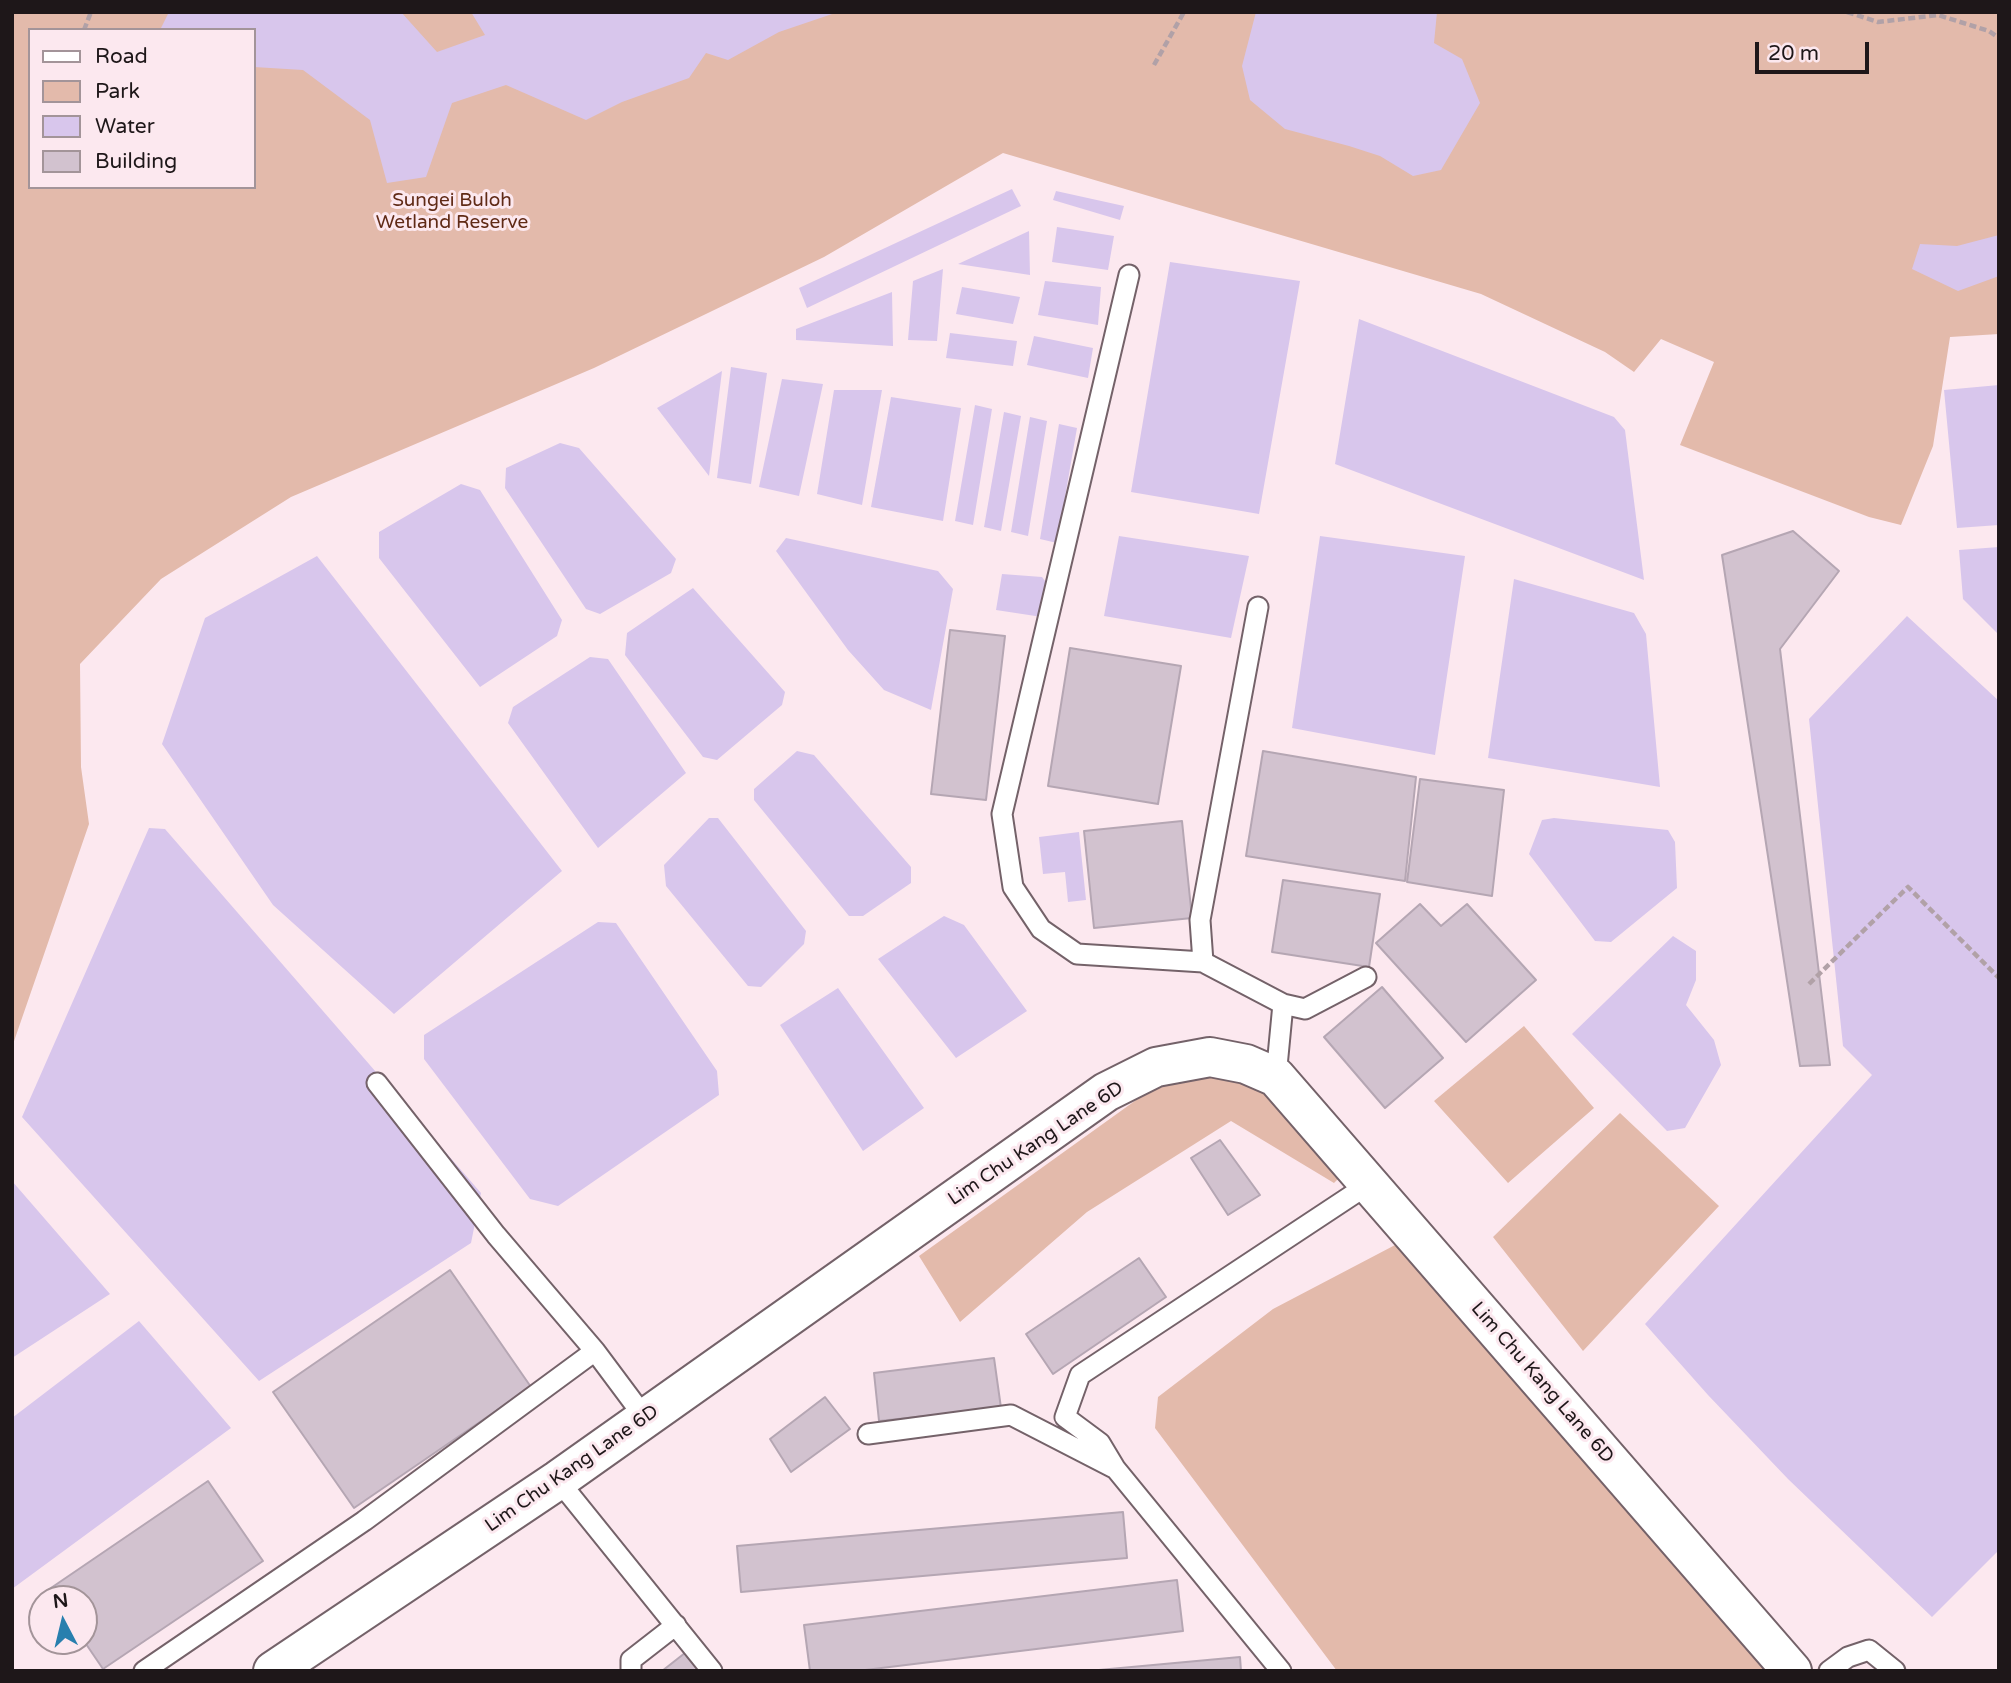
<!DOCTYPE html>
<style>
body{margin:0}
#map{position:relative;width:2011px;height:1683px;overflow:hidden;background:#fce8ef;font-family:"Varela Round",sans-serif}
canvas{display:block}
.frame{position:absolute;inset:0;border:14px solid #1e1719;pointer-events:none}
.legend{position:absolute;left:28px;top:28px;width:228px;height:161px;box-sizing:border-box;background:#fce8ef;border:2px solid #a39499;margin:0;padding:9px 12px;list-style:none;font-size:21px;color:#1e1719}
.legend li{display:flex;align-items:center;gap:14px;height:35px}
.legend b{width:35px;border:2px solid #a39499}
.north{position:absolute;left:28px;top:1585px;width:70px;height:70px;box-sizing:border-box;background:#fce8ef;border:2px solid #a39499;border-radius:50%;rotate:353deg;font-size:19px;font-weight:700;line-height:28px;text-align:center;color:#1e1719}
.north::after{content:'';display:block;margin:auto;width:24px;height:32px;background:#287fae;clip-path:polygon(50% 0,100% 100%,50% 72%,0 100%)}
.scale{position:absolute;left:1755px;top:42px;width:114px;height:32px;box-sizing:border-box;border:4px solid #1e1719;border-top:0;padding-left:9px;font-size:21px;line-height:24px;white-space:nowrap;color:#1e1719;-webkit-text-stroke:5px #fce8ef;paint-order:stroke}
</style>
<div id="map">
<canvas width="2011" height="1683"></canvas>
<div class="frame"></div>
<ul class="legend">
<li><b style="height:9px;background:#fff"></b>Road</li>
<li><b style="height:19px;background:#e3baab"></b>Park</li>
<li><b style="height:19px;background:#d8c6ec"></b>Water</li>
<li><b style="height:19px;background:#d2c2cf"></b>Building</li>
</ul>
<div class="north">N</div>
<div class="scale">20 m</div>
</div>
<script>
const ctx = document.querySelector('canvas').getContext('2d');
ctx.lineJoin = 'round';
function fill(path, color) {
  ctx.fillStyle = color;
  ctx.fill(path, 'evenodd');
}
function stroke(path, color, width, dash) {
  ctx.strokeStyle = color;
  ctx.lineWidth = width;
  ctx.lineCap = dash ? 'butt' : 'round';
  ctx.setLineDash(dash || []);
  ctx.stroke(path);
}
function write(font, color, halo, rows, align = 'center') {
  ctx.font = font + ' "Varela Round",sans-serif';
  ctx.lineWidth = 6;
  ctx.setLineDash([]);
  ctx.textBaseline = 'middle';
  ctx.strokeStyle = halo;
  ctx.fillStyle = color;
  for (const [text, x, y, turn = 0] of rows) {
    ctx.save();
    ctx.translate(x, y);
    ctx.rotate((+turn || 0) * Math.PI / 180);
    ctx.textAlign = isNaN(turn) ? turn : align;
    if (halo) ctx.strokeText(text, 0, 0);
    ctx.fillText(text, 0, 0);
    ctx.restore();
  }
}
fill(new Path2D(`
 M12 12H1999V334L1950 337 1933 446 1901 525 1869 517 1680 445 1714 362 1661 339 1634 372 1605 352 1481 294 1003 153 824 257 594 368 291 497 161 579 80 664 81 767 89 824 12 1047ZM30 30H254V187H30Z
 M1524 1026 1594 1108 1508 1183 1434 1101Z
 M1233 1067 1352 1165 1334 1183 1231 1121 1087 1212 960 1322 919 1256 1164 1080Z
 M1620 1113 1719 1206 1583 1351 1493 1237Z
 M1397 1244 1771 1671H1337L1155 1428 1158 1397 1273 1309Z`), '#e3baab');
fill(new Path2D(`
 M169 12H401L437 52 485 35 471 12H838L779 32 728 60 706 53 689 78 622 102 586 120 506 85 452 103 426 177 387 183 370 120 303 70 254 67V30H160Z
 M1256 12H1437L1434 43 1462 59 1480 103 1441 170 1413 176 1380 156 1349 146 1285 129 1250 100 1242 66Z
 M1012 189 1021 206 807 308 799 288Z
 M1056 191 1124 206 1120 220 1053 200Z
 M1057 227 1114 236 1108 270 1052 262Z
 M1029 231 1030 275 958 264Z
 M1999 235V276L1958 291 1912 269 1920 244 1957 246Z
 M1170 262 1300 281 1259 514 1131 492Z
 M943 269 937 341 908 340 913 281Z
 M1045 281 1101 287 1098 325 1038 315Z
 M962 287 1020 297 1013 324 956 314Z
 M892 292 893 346 796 340V329Z
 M1359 319 1614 417 1625 430 1644 580 1335 464Z
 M950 333 1017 341 1013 366 946 358Z
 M1034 336 1093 348 1088 378 1027 365Z
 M731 367 767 373 751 484 717 478Z
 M722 371 709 476 657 408Z
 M782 379 823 384 799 496 759 487Z
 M1999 385V525L1957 528 1944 390Z
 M834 390H882L862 505 817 494Z
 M891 397 961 408 943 521 871 507Z
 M975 405 992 409 973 525 955 521Z
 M1004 412 1021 416 1001 531 984 527Z
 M1030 417 1047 421 1028 536 1011 532Z
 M1059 424 1077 428 1057 543 1040 539Z
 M560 443 579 448 676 559 671 573 600 614 586 609 505 488 506 468Z
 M461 484 480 490 562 620 557 636 480 687 379 558V532Z
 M1119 536 1249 556 1231 638 1104 616Z
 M1320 536 1465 556 1435 755 1292 728Z
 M786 538 938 571 953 589 931 710 884 690 848 650 776 551Z
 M1999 547V635L1963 599 1959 550Z
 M317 556 562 871 394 1014 273 905 162 744 205 618Z
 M1002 574 1042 577 1049 586 1042 617 996 610Z
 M1514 579 1634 613 1646 634 1660 787 1488 758Z
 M693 588 785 692 782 705 717 760 703 757 625 655 627 633Z
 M1907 616 1999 701V1550L1932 1617 1788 1479 1708 1395 1645 1324 1872 1075 1843 1046 1809 719Z
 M590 657 608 659 686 773 598 848 508 723 513 707Z
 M797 751 814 755 911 867V883L863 916H849L754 800V789Z
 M709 818H718L806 931 804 944 761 987 748 986 666 886 664 865Z
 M1554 818 1668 830 1675 842 1677 888 1611 942 1595 941 1529 854 1542 820Z
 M149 828 165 829 481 1193 471 1243 259 1381 22 1117Z
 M1079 832 1086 900 1068 902 1065 872 1043 874 1039 837Z
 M944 916 964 925 1027 1011 956 1058 878 959Z
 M598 922 616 923 717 1071 719 1095 558 1206 530 1199 424 1059V1035Z
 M1673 936 1696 951V980L1686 1005 1714 1040 1721 1065 1685 1128 1667 1131 1572 1034Z
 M838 988 924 1108 863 1151 780 1025Z
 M12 1181 110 1294 12 1358Z
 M139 1321 231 1428 12 1589V1418Z`), '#d8c6ec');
const building = new Path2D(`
 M1793 531 1839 571 1780 649 1830 1065 1800 1066 1722 555Z
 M950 630 1005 636 986 800 931 794Z
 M1070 648 1181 666 1158 804 1048 786Z
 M1263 751 1416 777 1405 881 1246 856Z
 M1420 779 1504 790 1492 896 1407 882Z
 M1182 821 1192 918 1094 928 1084 831Z
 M1283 880 1380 894 1369 967 1272 952Z
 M1420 904 1441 926 1467 904 1536 980 1466 1042 1376 943Z
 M1382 987 1443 1058 1385 1108 1324 1037Z
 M1220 1140 1260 1195 1228 1215 1191 1158Z
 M1139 1258 1166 1297 1053 1374 1026 1334Z
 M450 1270 531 1387 354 1508 273 1392Z
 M994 1358 1001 1408 879 1421 874 1373Z
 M825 1397 850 1429 791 1472 770 1439Z
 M208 1481 263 1561 103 1669 84 1641V1599H55L48 1590Z
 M1123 1512 1127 1558 741 1592 737 1546Z
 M1177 1580 1183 1631 857 1671H810L804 1625Z
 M690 1649 707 1671H662Z
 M1240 1657 1241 1671H1088Z`);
fill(building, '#d2c2cf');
stroke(building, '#b5a6b3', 2);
const lane = new Path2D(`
 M1129 275 1002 814 1013 887 1041 929 1077 954 1203 962 1283 1004 1305 1009 1366 977
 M1203 962 1200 920 1258 607
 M1276 1077 1283 1004
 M377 1083 496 1235 595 1351 645 1418
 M868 1434 1011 1415 1114 1468
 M558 1480 712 1671
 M144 1671 364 1521 595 1351
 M631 1671V1660L676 1625
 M1281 1671 1115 1468 1100 1443 1065 1417 1080 1375 1369 1184
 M1829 1671 1848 1657 1869 1650 1895 1671`);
const street = new Path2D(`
 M273 1671 558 1480 1106 1092 1156 1067 1210 1057 1246 1064 1276 1077 1792 1671`);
stroke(lane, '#746269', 23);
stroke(street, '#746269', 42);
stroke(new Path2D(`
 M1847 12 1878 22 1938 15 1989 31 1999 38
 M84 30 91 12
 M1154 65 1184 12
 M1809 984 1908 887 1999 978`), '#b1a1a7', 4.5, [7, 3.5]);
stroke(lane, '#fff', 19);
stroke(street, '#fff', 38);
write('19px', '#602a16', '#fce8ef', [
 ["Sungei Buloh",452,201],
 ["Wetland Reserve",452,223]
]);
write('19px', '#1e1719', '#fce8ef', [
 ["Lim Chu Kang Lane 6D",1036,1144,-34],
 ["Lim Chu Kang Lane 6D",1542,1383,49],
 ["Lim Chu Kang Lane 6D",572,1469,-35]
]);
</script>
